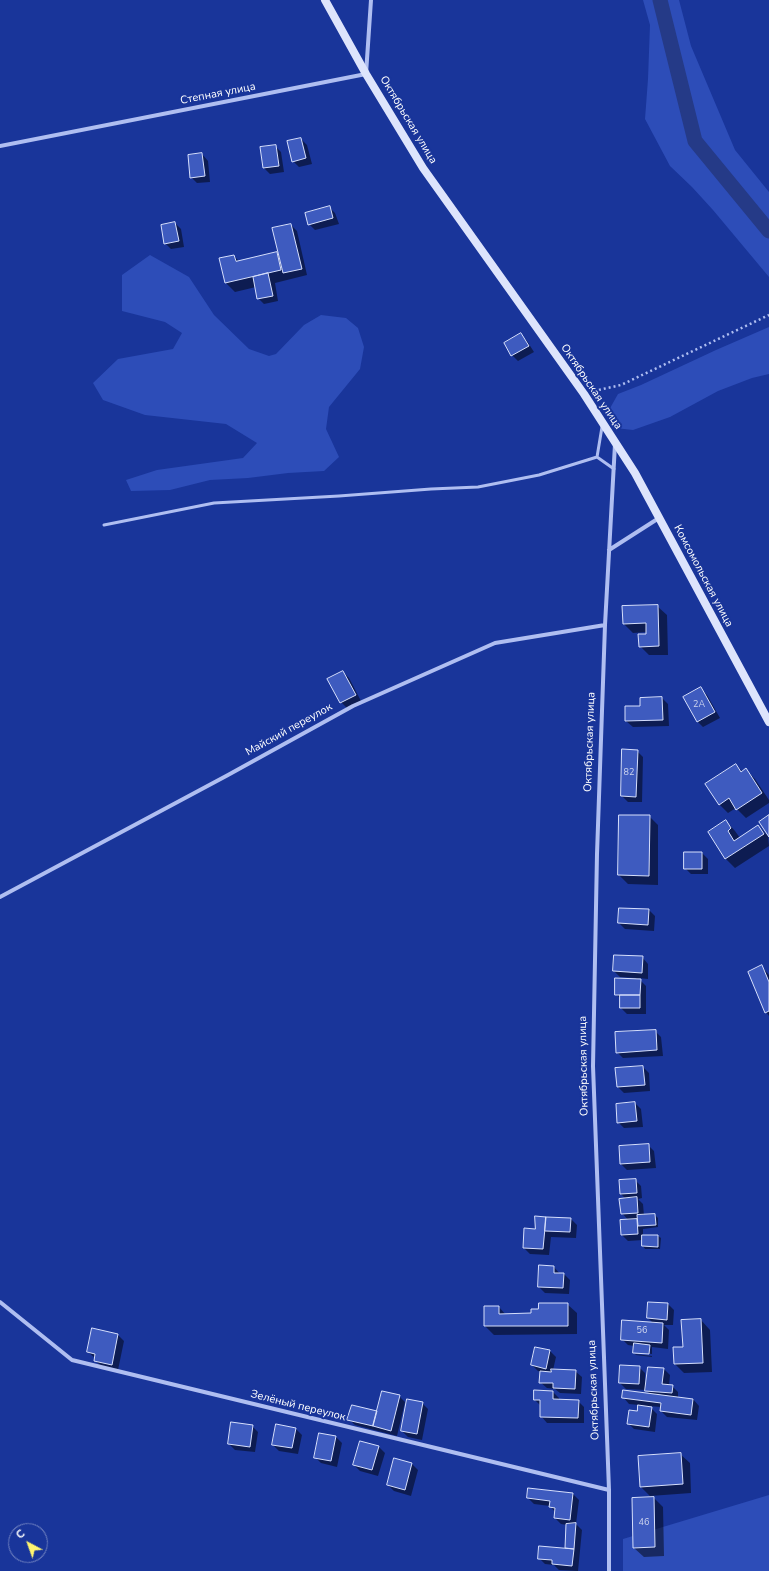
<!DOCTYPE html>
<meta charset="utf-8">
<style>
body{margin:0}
#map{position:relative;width:769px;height:1571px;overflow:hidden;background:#19359a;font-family:"Nunito Sans",sans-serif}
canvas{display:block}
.north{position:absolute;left:8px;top:1523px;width:40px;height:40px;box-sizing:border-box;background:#19359a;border:1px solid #7586c2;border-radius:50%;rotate:319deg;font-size:11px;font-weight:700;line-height:16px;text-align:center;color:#fff}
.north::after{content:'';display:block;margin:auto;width:14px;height:18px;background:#fff56f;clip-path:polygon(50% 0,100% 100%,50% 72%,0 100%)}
</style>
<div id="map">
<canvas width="769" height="1571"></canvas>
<div class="north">С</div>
</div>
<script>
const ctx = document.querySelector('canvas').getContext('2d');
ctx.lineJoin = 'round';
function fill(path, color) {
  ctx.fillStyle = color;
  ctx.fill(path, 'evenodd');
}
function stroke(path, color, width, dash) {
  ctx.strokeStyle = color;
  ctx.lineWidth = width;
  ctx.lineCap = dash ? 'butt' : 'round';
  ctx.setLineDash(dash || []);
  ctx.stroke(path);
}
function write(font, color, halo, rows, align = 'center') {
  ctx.font = font + ' "Nunito Sans",sans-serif';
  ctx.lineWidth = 4;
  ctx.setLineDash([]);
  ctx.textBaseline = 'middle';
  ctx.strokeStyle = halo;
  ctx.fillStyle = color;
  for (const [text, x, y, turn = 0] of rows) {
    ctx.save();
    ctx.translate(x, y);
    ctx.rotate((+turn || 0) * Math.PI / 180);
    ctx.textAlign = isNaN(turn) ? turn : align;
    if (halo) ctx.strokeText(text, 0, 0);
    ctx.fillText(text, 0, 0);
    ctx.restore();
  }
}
fill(new Path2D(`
 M643 0H679L691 46 735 150 769 192V277L713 210 692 187 670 166 645 119 648 79 650 25Z
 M150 255 189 277 214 315 249 349 269 356 276 354 304 325 321 315 346 318 358 328 364 347 360 369 329 407 326 429 339 457 324 471 288 473 248 478 210 480 170 490 131 491 126 480 157 470 243 458 257 443 226 424 145 415 103 400 93 383 118 359 173 349 182 333 165 322 122 311V275Z
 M769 327V374L752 378 718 391 670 417 633 430 615 428 609 410 618 394 641 385 716 350Z
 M769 1495V1571H623V1539Z`), '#2d4db8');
fill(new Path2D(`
 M301 139 307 145 312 164 299 167 293 161Z
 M275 146 281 152 284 172 270 174 264 168Z
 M202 154 208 161 210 182 197 183 191 177Z
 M329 207 335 213 339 224 315 230 309 224Z
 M175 223 181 229 184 247 171 249 165 243Z
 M291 225 297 231 307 275 275 283 278 301 264 304 258 298 256 287 235 292 226 283 234 256 239 261 277 253 280 256Z
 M521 335 527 341 534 352 518 361 512 355Z
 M657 606 667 615 668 655H649L640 646 647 632 633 633 624 624Z
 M343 672 349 678 361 701 347 708 341 702Z
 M701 689 707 695 720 718 703 727 697 721Z
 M662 698 668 704 669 726 633 727 626 721 641 707Z
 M637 751 643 757 642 802H628L622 796Z
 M736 765 743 772 746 770 755 779 769 800V803L746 818 736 808 728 813 719 804Z
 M620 816H649L658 825V885L628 884 619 875Z
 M726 821 735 831 740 838 758 826 768 836 769 846 735 868 726 859 709 832Z
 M702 853 708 859V874H691L685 868Z
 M620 909 649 910 655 916 654 931 625 929 619 923Z
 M642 957 648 964V979L638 978 646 986V1014H627L621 1008V999L616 994 636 980V978L620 977 614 971Z
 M762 967 769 975V1016L766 1012Z
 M655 1031 661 1037 663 1056 623 1058 617 1052Z
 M643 1067 649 1073 650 1091 624 1093 618 1087Z
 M635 1103 641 1109 643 1127 624 1128 618 1122Z
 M648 1145 654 1151 656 1168 627 1170 621 1164Z
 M635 1180 641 1186 642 1198 638 1199 643 1204 644 1216 655 1215 658 1218V1227L643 1229V1236H658L661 1238 660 1249H645L643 1246V1240L628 1241 622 1235 629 1221 622 1213 626 1199 621 1194Z
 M536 1217 571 1219 577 1225 576 1238 551 1237 549 1255 530 1254 524 1248 536 1230Z
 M554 1267 560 1274H564L570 1280 569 1294 545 1293 539 1287Z
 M567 1304 577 1313V1334L494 1335 485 1326 499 1307 506 1315 532 1314 539 1310Z
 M668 1304 674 1310 673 1325H664L669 1330 668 1349 652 1347V1354L635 1352V1354L634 1352V1346L628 1345 622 1339 653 1323 648 1318Z
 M701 1320 710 1330 712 1372 684 1373 675 1364Z
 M93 1330 118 1335 124 1341 118 1370 101 1366 95 1360V1358L88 1352Z
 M550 1351 556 1357 553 1370 575 1371 582 1377 581 1394 560 1393 555 1389 547 1388 540 1382 541 1372 538 1371 532 1365Z
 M635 1354 652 1356V1357L636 1355Z
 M639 1367 645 1373V1390L626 1389 620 1383Z
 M664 1369 670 1375 669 1386H672L678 1392V1398L693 1399 699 1406 697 1420 667 1417 661 1411V1407L649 1406 657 1414 655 1432 634 1429 628 1423 637 1412 639 1405 629 1404 623 1397 650 1394 646 1390Z
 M553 1392 559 1398V1400L578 1401 584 1407V1423H547L541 1416V1406L535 1400Z
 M399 1396 405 1402 397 1436 355 1425 349 1419 378 1412Z
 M422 1403 428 1409 422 1440 408 1437 402 1431Z
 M252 1426 258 1432 255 1452 235 1450 229 1444Z
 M277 1426 296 1429 302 1435 298 1454 279 1451 273 1445Z
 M320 1434 336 1437 342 1443 337 1467 321 1463 315 1457Z
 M379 1447 385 1453 378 1476 360 1471 354 1465Z
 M680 1454 690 1463 691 1493 650 1496 641 1487Z
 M412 1464 418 1470 411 1496 394 1491 388 1485Z
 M529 1489 573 1494 579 1500 576 1524 582 1530 578 1571 559 1570 554 1565 545 1564 539 1558 566 1549 567 1525 561 1524 555 1518V1512L550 1506 534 1504 528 1498Z
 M654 1498 663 1507 664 1556 644 1557 634 1548Z`), '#0007');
stroke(new Path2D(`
 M660 0 695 141 769 231`), '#253a87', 15);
const building = new Path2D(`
 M301 138 306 158 292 162 287 141Z
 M276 145 279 166 263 168 260 147Z
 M202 153 205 176 190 178 188 155Z
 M330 206 333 218 308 225 305 213Z
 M175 222 179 241 164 244 161 225Z
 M291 224 302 269 283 273 272 228Z
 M277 252 281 270 225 283 219 258 234 255 236 261Z
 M268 273 273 296 257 299 253 277Z
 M521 333 529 346 511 356 504 343Z
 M658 605 659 646 639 647 638 634H646V623L623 624 622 606Z
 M343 671 356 695 340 703 327 679Z
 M701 687 715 712 697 722 683 697Z
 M662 697 663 720 625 721V706H640V698Z
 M622 749 638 750 636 797 621 796Z
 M736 764 741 772 746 768 762 793 736 810 729 798 719 805 705 784Z
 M619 815H650L649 876 618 875Z
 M769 815V837L759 822Z
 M726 820 731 828 728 831 734 841 758 825 764 834 725 859 708 832Z
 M684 852H702V869H684Z
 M619 908 649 909 648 925 618 923Z
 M614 955 643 956 642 973 613 971Z
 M762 965 769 982V1011L765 1013 748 972Z
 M615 978 641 979 640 995H615Z
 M620 995H640V1008H620Z
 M656 1030 657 1050 616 1053 615 1032Z
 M643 1066 645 1085 617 1087 615 1068Z
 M635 1102 637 1121 617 1123 616 1104Z
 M649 1144 650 1162 620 1164 619 1146Z
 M636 1179 637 1193 620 1194 619 1180Z
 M637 1197 638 1213 621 1214 619 1199Z
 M655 1214 656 1225 638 1226 637 1215Z
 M535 1216 546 1217 543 1249 523 1248 524 1228 535 1229Z
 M546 1217 571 1218 570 1232 545 1231Z
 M637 1219 638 1234 621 1235 620 1220Z
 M642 1235H658V1247L642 1246Z
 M539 1265 554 1266V1273H564L563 1288 538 1287Z
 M648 1302 668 1303 667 1320 647 1318Z
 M539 1303H568V1326H484V1306H499V1314L531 1313V1309H538Z
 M701 1319 703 1363 674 1364 673 1347H683L681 1320Z
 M622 1320 663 1323 662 1343 621 1340Z
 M92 1328 118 1334 112 1365 94 1361 95 1354 87 1352Z
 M634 1343 650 1345 649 1354 633 1353Z
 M535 1347 550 1350 546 1369 531 1365Z
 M620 1365 640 1366 639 1384 619 1383Z
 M648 1367 664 1368 662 1384 673 1385 672 1393 645 1391Z
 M551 1369 576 1370 575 1389 553 1388V1383H539L540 1371 551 1372Z
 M534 1390 553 1391V1399L579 1400 578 1418 540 1417V1400H534Z
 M623 1390 693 1399 691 1415 660 1411 661 1403 622 1398Z
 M382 1391 400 1395 391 1431 373 1426Z
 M407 1399 423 1402 417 1434 401 1431Z
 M352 1405 377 1411 373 1426 347 1420Z
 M638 1405 652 1407 649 1427 627 1424 629 1410 637 1411Z
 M231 1422 253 1425 250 1447 228 1444Z
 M276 1424 296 1428 292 1448 272 1445Z
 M319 1433 336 1436 331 1461 314 1458Z
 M360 1441 379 1446 372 1470 353 1465Z
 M681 1453 683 1484 640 1487 638 1456Z
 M394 1458 412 1463 405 1490 387 1485Z
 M528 1488 573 1493 570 1520 554 1518 555 1508 549 1507 550 1501 527 1498Z
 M654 1497 655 1547 633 1548 632 1498Z
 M576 1523 574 1549 565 1548 566 1524Z
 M539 1546 574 1549 572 1566 552 1564V1560L538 1559Z`);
fill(building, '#3e5bbf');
stroke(building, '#d6dffc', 1);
stroke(new Path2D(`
 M594 391 621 385 769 315`), '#afbef1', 2.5, [2, 3]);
stroke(new Path2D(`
 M597 457 614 469
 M104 525 214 503 339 496 431 489 478 487 539 475 597 457 602 427`), '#afbef1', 3);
stroke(new Path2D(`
 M0 146 366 74 371 0
 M609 550 659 518
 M0 897 228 775 353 706 495 643 605 625
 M0 1302 72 1360 609 1490
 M609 1571V1490L593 1066 597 854 605 625 615 444`), '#afbef1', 4);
stroke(new Path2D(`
 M325 0 366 74 423 168 584 394 635 473 769 722`), '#dde4fc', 8);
write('9px', '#cfd6ef', null, [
 ["2А",699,705],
 ["82",629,773],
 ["56",642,1331],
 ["46",644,1523]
]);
write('11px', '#fff', '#19359a', [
 ["Степная улица",218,94,-11],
 ["Октябрьская улица",408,120,59],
 ["Октябрьская улица",591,387,56],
 ["Комсомольская улица",703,576,62],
 ["Майский переулок",289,730,-29],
 ["Октябрьская улица",590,742,-88],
 ["Октябрьская улица",584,1066,-91],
 ["Октябрьская улица",594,1390,-92],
 ["Зелёный переулок",298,1406,14]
]);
</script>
